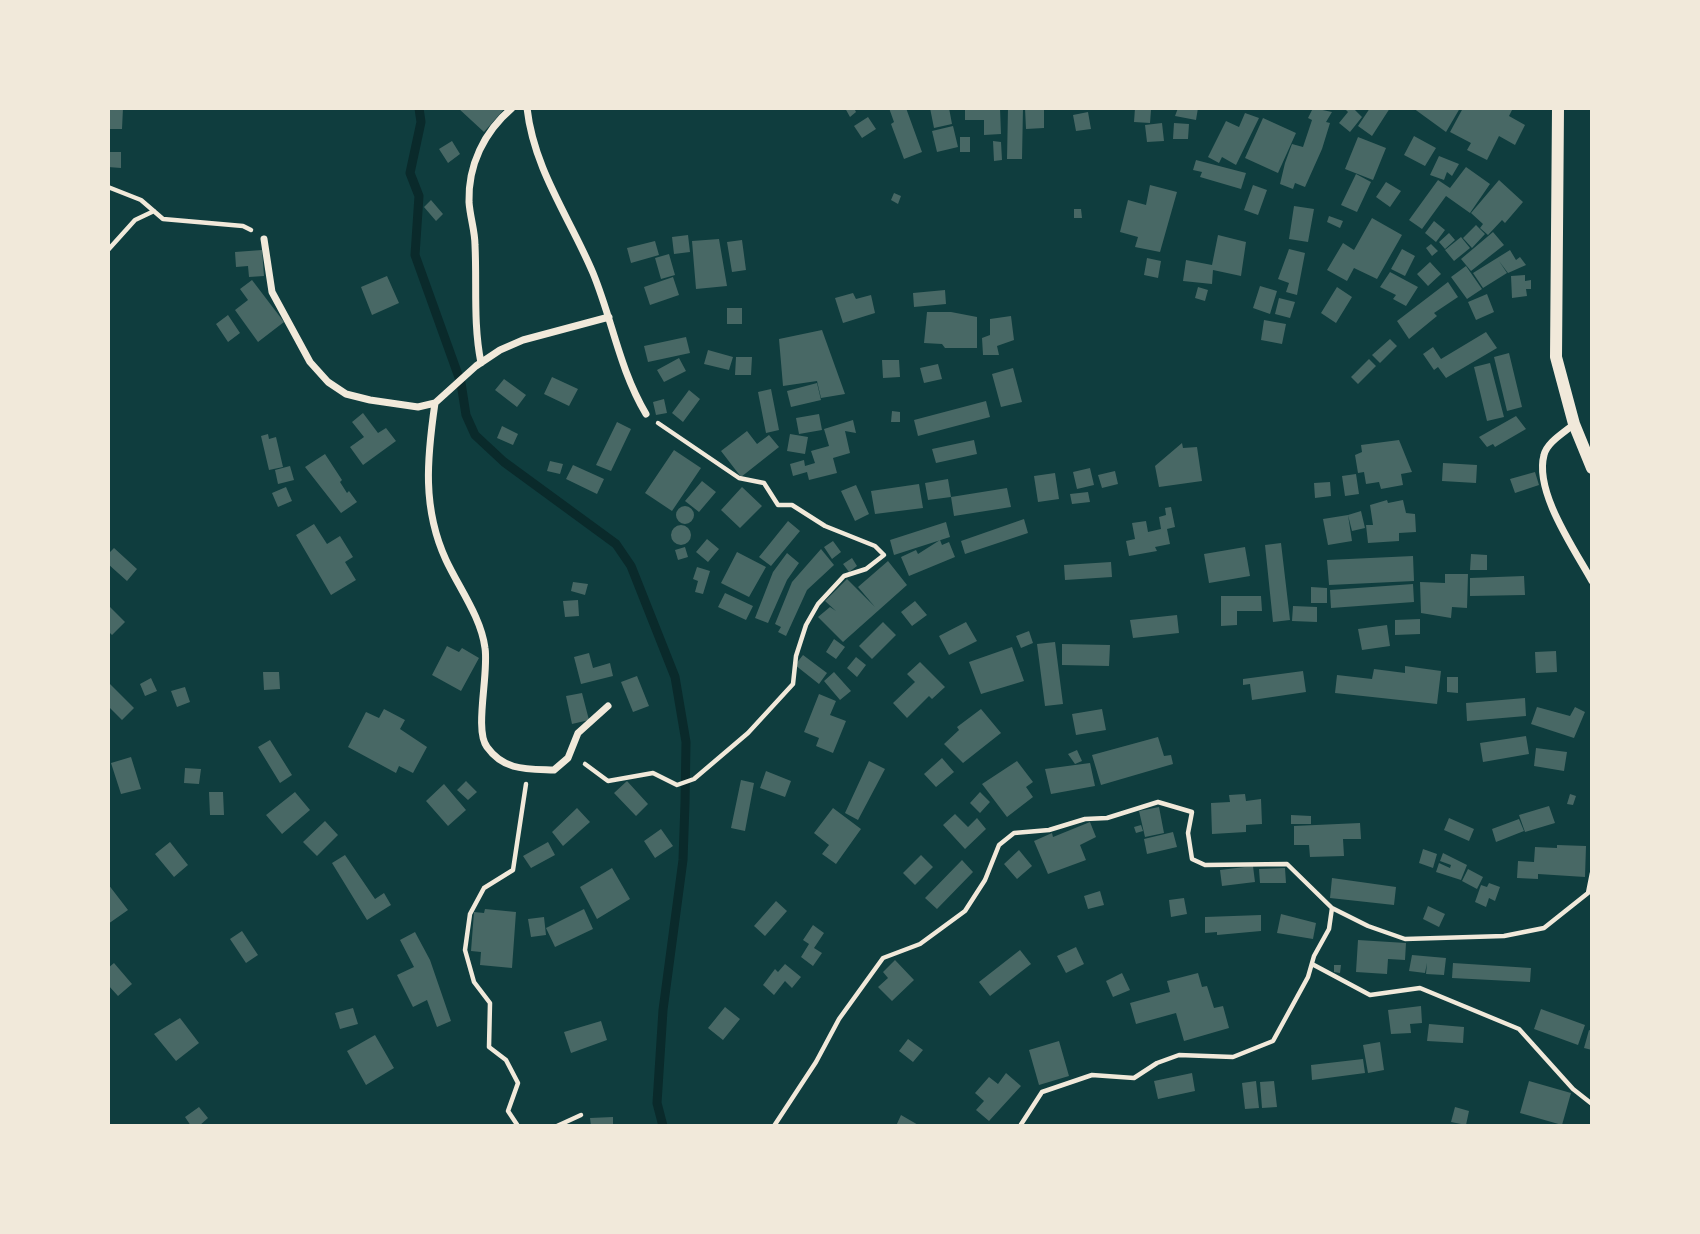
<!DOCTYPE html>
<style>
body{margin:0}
#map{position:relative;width:1700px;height:1234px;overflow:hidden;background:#0f3d3e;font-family:Literata,serif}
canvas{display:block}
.frame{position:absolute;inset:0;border:110px solid #f1e9da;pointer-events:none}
</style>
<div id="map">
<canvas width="1700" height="1234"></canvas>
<div class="frame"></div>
</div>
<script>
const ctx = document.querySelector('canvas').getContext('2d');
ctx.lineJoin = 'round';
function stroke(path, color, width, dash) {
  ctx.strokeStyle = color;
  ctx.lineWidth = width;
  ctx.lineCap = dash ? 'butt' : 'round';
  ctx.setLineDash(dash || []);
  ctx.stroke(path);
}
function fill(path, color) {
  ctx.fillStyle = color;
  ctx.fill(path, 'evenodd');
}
stroke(new Path2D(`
 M419 108 421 122 410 173 419 196 415 255 461 383 466 415 475 435 504 462 616 544 631 566 675 677 686 742 685 803 683 860 663 1010 657 1103 663 1126`), '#0a2a2b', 9);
fill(new Path2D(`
 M108 108H123L122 129H108Z
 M458 108H505L484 132Z
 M845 108H854L856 112 850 117Z
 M889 108H906L922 152 904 159 891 124 894 122Z
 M930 108H949L952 124 934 128Z
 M965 108H1000L1001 134 984 135V120H965Z
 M1008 108H1023L1022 159H1007Z
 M1025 108H1044V128L1026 129Z
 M1135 108 1151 110 1150 123 1134 122Z
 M1178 108H1198L1196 120 1175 116Z
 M1313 108 1332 112 1326 122 1330 123 1322 149 1305 187 1295 183 1293 189 1280 184 1285 163 1292 144 1303 147 1312 120 1308 118Z
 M1344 108H1353L1362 117 1350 132 1339 123 1348 112Z
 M1370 108H1390L1372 136 1358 126Z
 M1413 108H1460L1446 132Z
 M1463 108H1513L1509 116 1525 125 1515 145 1499 136 1487 160 1467 150 1471 143 1450 132Z
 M1088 112 1091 129 1076 131 1073 115Z
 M1245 113 1259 118 1236 165 1222 157 1219 163 1208 157 1226 121 1239 127Z
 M868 117 876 129 862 138 854 126Z
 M1263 118 1296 133 1278 173 1245 158Z
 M1162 123 1164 141 1147 142 1145 125Z
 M1174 123 1189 124 1188 139H1173Z
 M953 126 958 147 937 152 932 131Z
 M1414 136 1436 148 1425 166 1404 155Z
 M960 137H970V152H960Z
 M1358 137 1386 148 1373 180 1345 169Z
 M452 141 460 154 448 163 439 149Z
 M993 141 1001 142 1002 160 994 161Z
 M108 152H121V168L108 167Z
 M1439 156 1459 164 1452 176 1447 172 1444 180 1430 175Z
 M1196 160 1246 173 1241 189 1200 177 1202 172 1193 170Z
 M1466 167 1490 184 1470 213 1446 196 1422 229 1409 220 1438 180 1450 188Z
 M1356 174 1371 182 1357 212 1341 205Z
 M1499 180 1523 202 1505 223 1502 220 1488 235 1480 228 1483 224 1471 213Z
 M1386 182 1401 191 1390 207 1376 197Z
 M1150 185 1177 192 1160 252 1135 247 1138 237 1120 232 1128 200 1146 205Z
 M1253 185 1267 190 1258 215 1244 210Z
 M894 193 901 196 898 204 891 200Z
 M431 200 443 214 436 221 424 207Z
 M1294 206 1314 209 1308 242 1289 239Z
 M1074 209H1081L1082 218H1074Z
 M1329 216 1343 221 1340 228 1327 222Z
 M1372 218 1402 235 1377 279 1354 268 1347 281 1327 270 1343 243 1354 250Z
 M1434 221 1445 230 1436 242 1425 233Z
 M1476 225 1485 234 1472 248 1463 238Z
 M1493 232 1504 245 1471 271 1461 259Z
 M1449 233 1455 240 1445 249 1439 242Z
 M688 235 690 252 674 254 672 237Z
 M1218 235 1246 242 1241 276 1213 270 1212 284 1183 281 1186 260 1212 265Z
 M1461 237 1470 248 1454 261 1445 250Z
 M719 239 727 286 696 289 692 241Z
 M742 240 746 270 732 272 727 242Z
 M655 241 659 255 631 263 627 248Z
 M1431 244 1438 251 1432 256 1426 248Z
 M1289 249 1305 253 1297 295 1286 292 1289 283 1278 279Z
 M1402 249 1415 256 1405 276 1391 269Z
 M262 250 264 276 249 277 248 266 236 267 235 252Z
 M1510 250 1516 260 1520 257 1526 265 1508 273 1499 261 1507 273 1483 288 1473 273Z
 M669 254 675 275 661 279 655 258Z
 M1147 258 1161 261 1158 278 1144 275Z
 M1430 262 1441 274 1428 286 1417 274Z
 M1466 266 1482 289 1467 299 1451 277Z
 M1390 272 1418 287 1406 306 1393 299 1396 295 1380 287Z
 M1525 275V281L1531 280V289H1526L1527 296 1512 298 1511 276Z
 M387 276 399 303 372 315 361 287Z
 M673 277 679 295 650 305 644 287Z
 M252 280 284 322 258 342 235 310 248 300 240 289Z
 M1448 282 1458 297 1434 313 1437 316 1409 339 1397 321Z
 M1260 286 1277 291 1270 314 1253 308Z
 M1198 287 1208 290 1205 301 1195 298Z
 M1337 287 1352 297 1336 323 1321 313Z
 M945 290 946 304 914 307 913 293Z
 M853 293 856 299 871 295 875 313 843 323 835 298Z
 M1487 294 1494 312 1476 320 1468 302Z
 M1279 298 1295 302 1290 318 1275 314Z
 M727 308H742V324H727Z
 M927 312H951L977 317V348H945L942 344 924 343Z
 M228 315 240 333 228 342 216 324Z
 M1011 316 1014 340 997 346 999 355H983L982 338 990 335V319Z
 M1264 320 1286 324 1282 344 1261 340Z
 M822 330 845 394 821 398 817 381 783 386 779 339Z
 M1486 332 1497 348 1446 378 1438 367 1434 370 1423 354 1433 347 1441 359Z
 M686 337 690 353 648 362 644 346Z
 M1390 339 1397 346 1380 363 1372 355Z
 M708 350 733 357 729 370 704 364Z
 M1509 353 1522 407 1507 411 1494 357Z
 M736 357H752L751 375H735Z
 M679 358 686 371 664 382 657 370Z
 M1369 359 1376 366 1358 384 1351 377Z
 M882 360H899L900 377 883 378Z
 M1490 363 1504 417 1487 421 1474 367Z
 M938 364 942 379 924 383 920 368Z
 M1013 368 1022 402 1001 407 992 374Z
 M552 377 578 389 569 406 544 394Z
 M504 379 526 395 517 407 495 390Z
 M817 383 821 400 791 407 787 391Z
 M771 389 779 430 766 433 758 392Z
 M689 390 700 399 683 422 672 413Z
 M664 399 667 413 656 415 653 402Z
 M986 401 990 417 918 436 914 420Z
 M892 411 900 412V422H891Z
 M363 413 378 433 386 428 396 441 363 465 350 447 364 437 352 422Z
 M819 414 822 430 799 434 796 418Z
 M1516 416 1526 429 1495 447 1493 444 1487 447 1479 437Z
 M853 420 856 433 845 431 850 453 833 458 837 473 809 480 807 472 793 476 790 464 804 460 805 466 815 463 811 451 829 446 824 429Z
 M617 422 631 429 611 471 596 465Z
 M502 426 518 434 513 445 497 438Z
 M747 431 757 444 769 435 779 447 741 477 721 451Z
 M268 434 269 439 276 437 283 467 269 470 261 436Z
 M790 434 808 437 805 454 787 451Z
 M974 440 977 454 936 463 932 449Z
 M1399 440 1412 472 1401 474 1403 485 1381 489 1379 482 1366 484 1364 472 1358 473 1355 455 1362 452 1361 445Z
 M1182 443 1183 448 1197 447 1202 481 1159 487 1155 466Z
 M674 450 701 468 672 511 645 493Z
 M325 454 342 480 340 482 347 493 349 491 357 502 341 513 305 467Z
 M550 461 563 464 560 474 547 471Z
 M1443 463 1477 465 1476 483 1442 481Z
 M573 465 604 479 597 494 566 479Z
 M290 466 294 480 278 484 275 470Z
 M1090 468 1094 485 1077 489 1073 472Z
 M1115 471 1118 484 1102 488 1098 475Z
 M1535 472 1539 485 1515 493 1510 479Z
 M1055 473 1059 499 1038 502 1034 476Z
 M1356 474 1359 494 1345 496 1342 476Z
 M948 479 951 497 928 500 925 483Z
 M702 481 716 492 699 512 685 501Z
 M1330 482 1331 496 1315 498 1314 483Z
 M919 484 923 508 875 514 871 491Z
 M856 485 869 514 855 521 841 491Z
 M286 487 292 501 278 507 272 493Z
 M742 487 762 506 740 528 721 510Z
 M1007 488 1011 507 954 516 951 497Z
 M1088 492 1090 502 1072 504 1070 494Z
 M1387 500 1388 503 1403 500 1406 513 1415 514 1416 532 1399 533V541L1368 543 1366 525H1373L1370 505Z
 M676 515a9 9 0 1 1 18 0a9 9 0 1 1-18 0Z
 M1171 507 1175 527 1167 529 1170 544 1155 547 1157 551 1129 556 1126 541 1135 539 1132 523 1146 521 1148 532 1161 529 1159 517 1166 515 1165 508Z
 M1361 511 1365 528 1352 531 1348 515Z
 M1348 515 1352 541 1328 545 1323 519Z
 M1024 519 1028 533 965 554 961 541Z
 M788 521 800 531 771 566 759 557Z
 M946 522 950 537 894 555 890 540Z
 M314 524 327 544 340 536 353 557 345 562 356 580 331 595 296 535Z
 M671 535a10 10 0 1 1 20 0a10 10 0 1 1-20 0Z
 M707 539 719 549 708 562 696 552Z
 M940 540 942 545 949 542 955 557 909 576 901 557 916 550 918 554Z
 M833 541 841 552 832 559 824 547Z
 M1281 543 1290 620 1273 622 1265 545Z
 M685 547 688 557 678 560 675 550Z
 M1245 547 1250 576 1209 583 1204 554Z
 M114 548 137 569 127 581 108 564V554Z
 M821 549 834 565 807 590 786 636 778 632 781 627 775 624 792 582Z
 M737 552 766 567 749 597 721 583Z
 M787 553 799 563 787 580 768 623 755 618 773 572Z
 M1471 554 1487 555V570H1470Z
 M1413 556 1414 581 1329 585 1327 560Z
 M852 558 857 566 849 572 843 564Z
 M888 561 907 585 843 642 818 617 830 607 836 611 825 601 847 579 875 607 858 587Z
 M1111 562 1112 577 1065 580 1064 565Z
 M697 567 710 571 703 594 695 592 698 581 693 579Z
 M1445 574H1468L1467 608 1452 607 1451 618 1421 613 1420 582 1445 583Z
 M1524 576 1525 595 1470 596V578Z
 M573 582 588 584 585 595 571 591Z
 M1413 584 1414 602 1331 608 1330 590Z
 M1311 587 1327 588V603H1311Z
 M725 593 753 606 746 620 718 607Z
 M1221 596H1261L1262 611H1237V625L1221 626Z
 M578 600 579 616 565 617 563 601Z
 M915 601 927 615 912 626 901 612Z
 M108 605 125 622 112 635 108 631Z
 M1293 606 1317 607V622L1292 621Z
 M1177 615 1179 633 1133 638 1130 620Z
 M1420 619V634L1395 635V620Z
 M883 622 896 635 872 659 859 646Z
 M966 622 977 641 949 655 939 636Z
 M1387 625 1390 646 1362 650 1358 629Z
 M1029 631 1033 643 1021 648 1016 636Z
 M834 639 845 647 836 659 826 652Z
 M1055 642 1063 704 1045 706 1037 644Z
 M1062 644 1110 645 1109 666 1062 665Z
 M447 646 459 652 462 648 479 658 461 691 432 675Z
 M1012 647 1024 681 981 694 969 662Z
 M1556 651 1557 672 1536 673 1535 652Z
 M589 653 593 668 610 663 613 676 581 684 574 657Z
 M803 655 827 673 819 684 795 665Z
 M856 657 866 665 857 677 847 668Z
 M920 662 945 687 932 699 929 696 907 718 893 703 915 682 907 674Z
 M1405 666 1441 671 1437 704 1335 693 1337 675 1372 679 1374 669 1405 673Z
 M1303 671 1306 692 1252 700 1250 684 1243 685V679Z
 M263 672H279L280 689 264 690Z
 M834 672 851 691 840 700 824 681Z
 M637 676 649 706 633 712 621 682Z
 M1447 677H1458V693L1447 692Z
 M151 678 157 691 145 696 140 684Z
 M108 682 134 708 122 720 108 706Z
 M185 687 190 702 177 707 171 691Z
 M582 693 589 720 572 724 566 696Z
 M819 694 836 701 830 715 846 721 833 753 816 746 819 738 804 732Z
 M1525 698 1526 716 1467 721 1466 703Z
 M1537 707 1570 716 1575 707 1585 712 1574 738 1531 724Z
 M384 709 405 720 400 729 427 747 413 773 399 766 396 773 348 747 366 712 379 718Z
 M981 709 1001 733 963 763 944 744 959 730 957 727Z
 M1102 709 1106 730 1076 735 1072 714Z
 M1526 736 1529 754 1483 762 1480 743Z
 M1158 737 1164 756 1171 755 1173 764 1101 785 1092 755Z
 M270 740 292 775 280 783 258 747Z
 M1536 748 1567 752 1564 771 1534 766Z
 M1077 750 1082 761 1075 764 1068 754Z
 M131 757 141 789 121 794 111 763Z
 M942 758 954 772 936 787 924 774Z
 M869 761 885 769 858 820 845 813Z
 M1017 761 1033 782 1026 787 1033 797 1007 817 982 784Z
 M1090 763 1095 786 1051 794 1045 769Z
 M185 768 201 769 199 784 184 783Z
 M766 771 791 781 785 797 760 788Z
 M741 780 754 783 745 831 731 828Z
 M466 781 477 792 468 800 457 790Z
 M627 781 648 804 636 816 614 793Z
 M444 784 466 810 448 826 426 801Z
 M209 792H223L224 815H210Z
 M295 792 310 810 282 834 266 815Z
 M980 792 990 802 980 813 970 803Z
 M1245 794 1246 801 1261 799 1262 824 1246 825V832L1212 834 1211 803 1230 802 1229 795Z
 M1570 794 1576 796 1573 805 1567 804Z
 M1549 806 1555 823 1525 832 1519 815Z
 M1159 807 1164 833 1145 837 1139 811Z
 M577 808 590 822 563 846 552 832Z
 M833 808 861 829 836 864 822 854 829 845 814 833Z
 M955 814 968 827 977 818 986 829 965 849 943 825Z
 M1291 815 1311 816V824H1291Z
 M1449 818 1474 829 1469 841 1444 830Z
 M1519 819 1524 831 1496 842 1492 829Z
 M325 821 338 835 317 856 303 842Z
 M1090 822 1096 837 1080 845 1086 860 1048 874 1034 841 1052 833 1053 837Z
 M1360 823 1361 839H1343L1344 856 1310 857 1309 845H1294V826Z
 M1141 825 1143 831 1136 833 1134 827Z
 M661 829 673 846 655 858 644 841Z
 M1173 832 1177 847 1147 854 1144 839Z
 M170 842 188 865 174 877 155 854Z
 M548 842 555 855 531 868 523 856Z
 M1557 845 1586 846 1585 877 1538 874V879L1517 878 1518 861 1534 862 1535 847 1557 848Z
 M1423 849 1437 854 1433 868 1419 863Z
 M1019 850 1032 866 1017 879 1004 864Z
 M1443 853 1467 865 1461 880 1436 872 1439 863 1450 868 1451 865 1440 861Z
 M345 855 375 899 384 893 391 905 367 920 332 863Z
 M921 855 933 867 915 885 903 873Z
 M962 860 973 872 937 909 925 898Z
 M1253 866 1255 882 1222 886 1220 870Z
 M612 868 630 899 597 919 580 887Z
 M1285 868 1286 883H1260L1259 869Z
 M1468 869 1483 877 1477 889 1462 881Z
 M1332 878 1396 887 1394 905 1330 898Z
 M1489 883 1500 887 1495 901 1489 898 1486 907 1475 902 1481 885 1487 887Z
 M108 884 128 910 108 924Z
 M1100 891 1104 905 1088 909 1084 896Z
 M1184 898 1187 914 1171 917 1169 900Z
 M776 901 787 911 765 936 754 926Z
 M1428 906 1445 914 1439 927 1423 919Z
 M485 909 516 912 512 968 480 965 481 952 471 951 474 912 484 913Z
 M584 909 593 929 555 947 546 928Z
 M1281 914 1316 923 1313 939 1277 933Z
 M1261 915V931L1217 935V932L1205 933V917Z
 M544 917 546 935 531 937 528 919Z
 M813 925 824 933 814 948 822 953 813 966 801 957 809 944 803 940Z
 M242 931 258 955 246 963 230 939Z
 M415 932 430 960 451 1021 437 1027 427 1000 413 1007 397 975 414 967 400 940Z
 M1358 940 1406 943 1405 960 1388 959 1387 974 1356 972Z
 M1076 947 1084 964 1066 973 1057 956Z
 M1020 950 1031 964 990 996 979 982Z
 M1412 955 1446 958 1444 975 1426 974 1427 963 1425 973 1409 971Z
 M895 960 914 980 892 1001 878 987 888 978 883 972Z
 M114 963 132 984 118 996 108 985V968Z
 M1453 963 1531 968 1530 982 1452 978Z
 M785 964 801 977 792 988 785 981 774 995 763 985 775 969 778 972Z
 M1334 965H1341L1340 973 1334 972Z
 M1122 973 1130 990 1113 997 1106 981Z
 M1198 973 1202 987 1207 986 1214 1008 1223 1006 1229 1028 1184 1041 1176 1013 1136 1024 1130 1003 1170 992 1167 981Z
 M1421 1006 1422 1023 1410 1024 1411 1033 1391 1034 1388 1010Z
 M725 1007 740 1019 723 1040 708 1028Z
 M353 1008 358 1024 340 1029 335 1013Z
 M1541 1009 1585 1025 1578 1045 1534 1029Z
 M180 1018 199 1043 176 1061 154 1034Z
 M601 1021 607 1040 571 1053 564 1032Z
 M1429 1024 1464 1027 1463 1043 1427 1041Z
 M1589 1030 1592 1031V1050L1584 1048Z
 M375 1035 394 1068 366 1085 347 1051Z
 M908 1039 923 1050 913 1062 899 1051Z
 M1059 1041 1069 1076 1039 1085 1029 1050Z
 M1380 1042 1384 1070 1368 1073 1363 1045Z
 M1363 1059 1365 1073 1312 1080 1311 1065Z
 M1006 1073 1021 1086 989 1121 976 1110 984 1101 975 1093 989 1077 998 1084Z
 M1192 1073 1195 1091 1158 1099 1154 1081Z
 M1256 1081 1259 1108 1245 1109 1242 1083Z
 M1274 1081 1277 1107 1262 1108 1260 1082Z
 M1529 1081 1571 1093 1562 1125 1520 1113Z
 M199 1107 208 1118 199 1126H191L185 1117Z
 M1455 1107 1469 1111 1466 1125 1451 1122Z
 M901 1115 920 1126H896Z
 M613 1117V1126H591L590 1118Z`), '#486865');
stroke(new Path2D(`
 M108 187 141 200 163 219 243 226 251 230
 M108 250 135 220 154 211
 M585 764 608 781 653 773 677 785 694 779 748 733 793 684 796 656 806 625 818 604 844 576 866 569 884 555 875 546 825 526 792 505H778L764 483 739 478 658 423
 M1312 964 1370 995 1420 988 1519 1029 1573 1089 1592 1104
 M518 1126 508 1111 518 1083 506 1060 489 1047 490 1003 474 982 465 950 470 914 484 888 513 870 526 784
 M557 1126 581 1115
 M774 1126 816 1062 839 1019 883 958 920 944 965 911 985 880 999 845 1014 833 1049 830 1085 819 1107 818 1158 802 1192 812 1188 833 1192 859 1205 865 1287 864 1332 908 1368 926 1405 939 1504 936 1544 928 1588 893 1592 873
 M1020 1126 1042 1092 1092 1075 1134 1078 1157 1063 1179 1055 1233 1057 1273 1041 1308 977 1314 956 1329 929 1332 908`), '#f1e9da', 4.5);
stroke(new Path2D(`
 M527 108C534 170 570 218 593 273 613 322 619 368 646 414
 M264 239 272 292 310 362 328 382 346 394 370 400 418 407 435 403 476 366 500 350 523 340 609 317
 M481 363C473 323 477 285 475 245 475 231 470 217 469 202 468 165 484 132 512 108
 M435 403C427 458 422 508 446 560 459 588 481 617 485 648 489 674 474 730 487 747 504 771 527 769 554 770L568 758 578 733 608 706
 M1574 424C1564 433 1547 442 1544 455 1534 492 1575 550 1592 581`), '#f1e9da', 7);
stroke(new Path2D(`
 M1558 108 1556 357 1574 424 1592 468`), '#f1e9da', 12);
</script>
